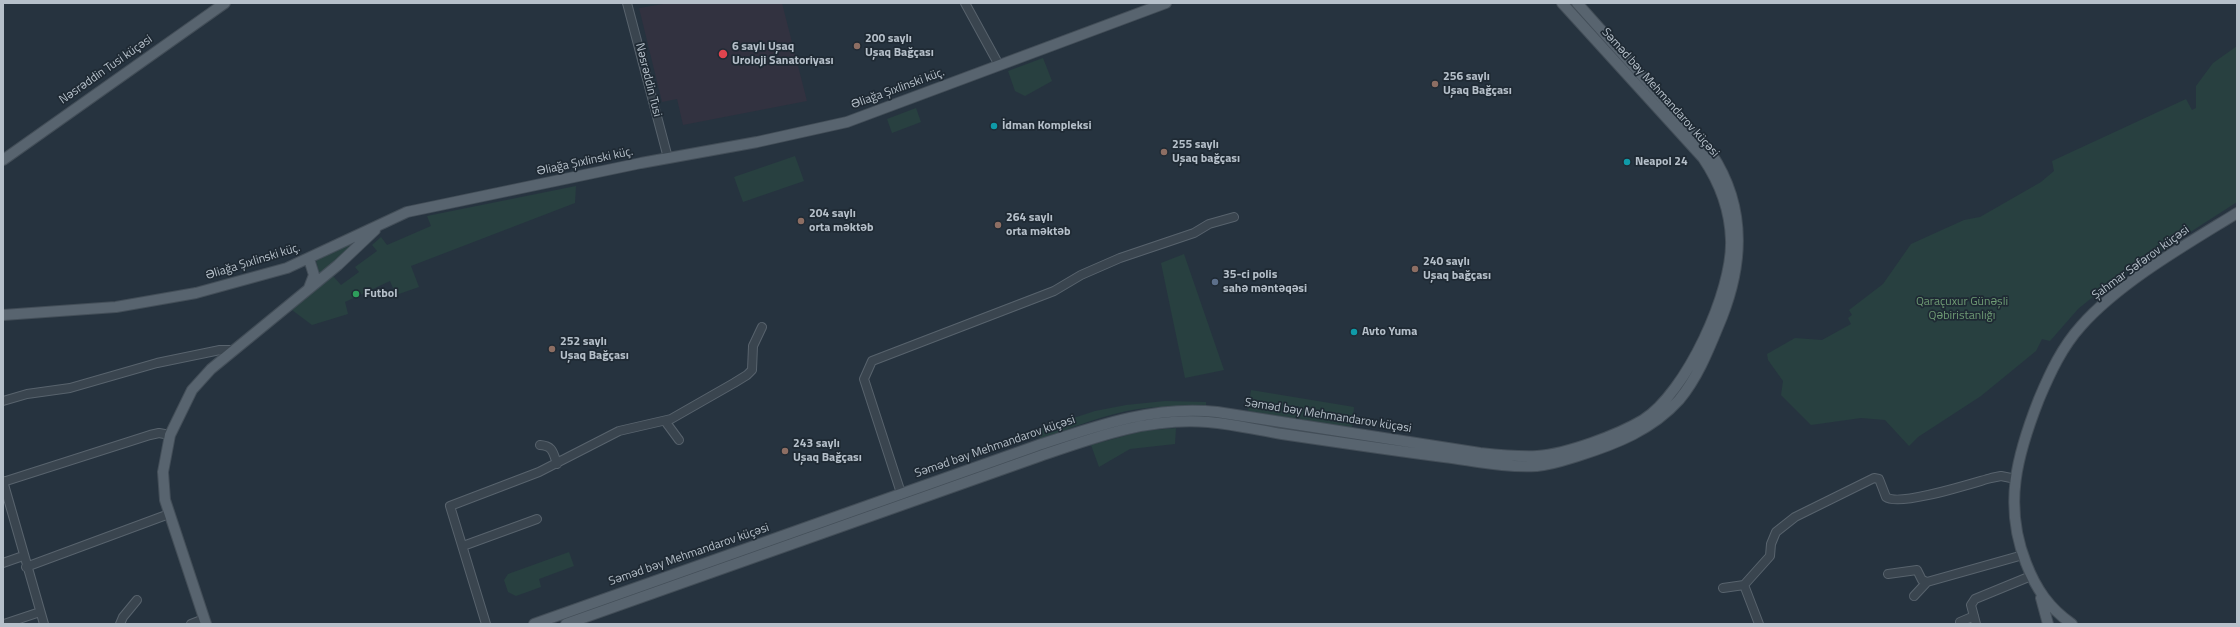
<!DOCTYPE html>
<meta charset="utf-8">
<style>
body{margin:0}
#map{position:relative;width:2240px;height:627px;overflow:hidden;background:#26333f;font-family:"Titillium Web",sans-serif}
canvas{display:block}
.frame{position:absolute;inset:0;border:4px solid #b6c0ca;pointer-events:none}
</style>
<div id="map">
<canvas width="2240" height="627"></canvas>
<div class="frame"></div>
</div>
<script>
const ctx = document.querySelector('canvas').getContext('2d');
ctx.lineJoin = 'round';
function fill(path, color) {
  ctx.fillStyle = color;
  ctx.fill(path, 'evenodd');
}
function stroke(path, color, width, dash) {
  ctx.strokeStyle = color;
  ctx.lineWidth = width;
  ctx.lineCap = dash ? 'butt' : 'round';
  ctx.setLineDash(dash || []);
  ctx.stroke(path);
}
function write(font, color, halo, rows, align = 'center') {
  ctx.font = font + ' "Titillium Web",sans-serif';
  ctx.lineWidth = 3.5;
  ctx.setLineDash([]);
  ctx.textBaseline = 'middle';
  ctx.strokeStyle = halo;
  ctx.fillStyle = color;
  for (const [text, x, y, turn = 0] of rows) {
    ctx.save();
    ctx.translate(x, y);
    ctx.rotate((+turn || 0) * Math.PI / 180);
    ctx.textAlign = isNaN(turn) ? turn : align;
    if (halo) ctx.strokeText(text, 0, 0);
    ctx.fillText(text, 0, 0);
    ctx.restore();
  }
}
fill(new Path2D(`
 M669 3H782L807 101 683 125 677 99 662 102 639 8Z`), '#323240');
fill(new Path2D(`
 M2237 46V202L2105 287 2078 309 2050 341 2042 339 2036 351 1981 396 1918 437 1909 446 1885 420 1861 418 1811 425 1781 395 1783 381 1768 360 1767 354 1795 338 1822 340 1851 324 1848 318 1852 315 1849 310 1883 284 1911 244 1964 220 1980 217 2041 182 2054 171 2052 161 2186 99 2192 110 2196 108V86L2213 63Z
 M1043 58 1052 81 1025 96 1015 91 1008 71Z
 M916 108 921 122 892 133 887 119Z
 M795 156 804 181 743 202 734 177Z
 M576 186 575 203 411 266 419 287 396 295 390 281 345 302 348 314 312 325 292 310 333 276 341 285 359 272 355 267 377 251 372 245 381 237 387 245 431 226 427 216Z
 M359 239 320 276 316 260Z
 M1184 254 1224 370 1185 378 1161 263Z
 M1251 390 1354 407 1352 428 1248 411Z
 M1165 401 1206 402V407C1183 407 1161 406 1138 409 1105 414 1072 428 1040 439L1037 430 1095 411 1126 405Z
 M1176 428 1175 444 1130 449 1099 467 1091 445 1143 431Z
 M569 552 574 566 539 579 541 587 516 596 508 592 504 580 508 574Z`), '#284040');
const minor = new Path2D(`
 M627 3 668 158
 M965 3 999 65
 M3 401 27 394 70 388 157 363 220 350H232
 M665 421 679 440
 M540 445C553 446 553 452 557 464
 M3 481 44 624
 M3 482 150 435 159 433 170 435
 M901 493 864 379 872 361 1054 291 1081 275 1120 258 1194 233 1209 224 1234 217
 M463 546 537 519
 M3 563 23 556
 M26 567 169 514
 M1888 574 1917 570 1922 580 1927 582 2023 555
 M1744 585 1770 556 1771 544 1776 532 1795 517 1874 478 1879 479 1886 497C1899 507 1973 483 1991 478L2001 476 2016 479
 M1723 588 1744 585 1759 624
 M1914 596 1927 582
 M1960 622 1974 616
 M4 624 40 612
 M120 624 123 617 137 600
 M191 624 204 619
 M486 624 450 506 539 472 619 431 671 419 734 383 747 375 752 370 753 346 762 327
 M1976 624 1971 605 1975 599 2031 576`);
const major = new Path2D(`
 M3 160 225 3
 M309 259 314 275 309 288
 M3 315 116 307 196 293 287 268 407 212 641 163 757 142 847 122 1166 3
 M2041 598 2048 624
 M206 624 165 500 163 472 170 435 192 390 211 369 338 265 375 230
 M534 624 1036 446C1096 426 1154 405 1217 412L1480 453C1499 455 1518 457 1537 456 1566 454 1618 435 1643 420 1686 393 1733 291 1731 240 1730 210 1720 183 1703 158L1562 3
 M566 624 1040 456C1095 437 1149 417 1208 422 1233 424 1258 430 1282 434 1336 442 1390 450 1444 457 1475 461 1506 468 1537 466 1551 465 1565 460 1578 456 1616 444 1652 430 1679 400 1699 376 1710 346 1722 317 1744 261 1745 204 1711 153L1577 3
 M2072 624C2049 608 2036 589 2026 563 2003 505 2017 455 2039 399 2050 373 2062 347 2081 326 2120 282 2187 244 2237 213`);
stroke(minor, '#58636d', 10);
stroke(major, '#434e58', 12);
stroke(minor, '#3a454f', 8);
stroke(major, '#58646f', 10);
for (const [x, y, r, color] of [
 [857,46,4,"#8d6e63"],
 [723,54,5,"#e0444e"],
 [1435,84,4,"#8d6e63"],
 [994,126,4,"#0f9aa8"],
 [1164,152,4,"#8d6e63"],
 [1627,162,4,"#0f9aa8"],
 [801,221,4,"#8d6e63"],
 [998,225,4,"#8d6e63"],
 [1415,269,4,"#8d6e63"],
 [1215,282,4,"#5c6f8a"],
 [356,294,4,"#2e9e5b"],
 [1354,332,4,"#0f9aa8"],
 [552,349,4,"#8d6e63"],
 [785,451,4,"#8d6e63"]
]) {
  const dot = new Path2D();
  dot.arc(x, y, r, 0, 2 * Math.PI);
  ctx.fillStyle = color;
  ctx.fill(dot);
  stroke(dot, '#1f2a34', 1.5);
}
write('bold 12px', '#b6c0ca', '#1f2a34', [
 ["200 saylı",865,39],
 ["Uşaq Bağçası",865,53],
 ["6 saylı Uşaq",732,47],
 ["Uroloji Sanatoriyası",732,61],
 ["256 saylı",1443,77],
 ["Uşaq Bağçası",1443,91],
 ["İdman Kompleksi",1002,126],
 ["255 saylı",1172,145],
 ["Uşaq bağçası",1172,159],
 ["Neapol 24",1635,162],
 ["204 saylı",809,214],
 ["orta məktəb",809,228],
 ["264 saylı",1006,218],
 ["orta məktəb",1006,232],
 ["240 saylı",1423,262],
 ["Uşaq bağçası",1423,276],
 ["35-ci polis",1223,275],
 ["sahə məntəqəsi",1223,289],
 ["Futbol",364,294],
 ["Avto Yuma",1362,332],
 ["252 saylı",560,342],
 ["Uşaq Bağçası",560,356],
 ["243 saylı",793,444],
 ["Uşaq Bağçası",793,458]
], 'left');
write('12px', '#b6c0ca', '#1f2a34', [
 ["Nəsrəddin Tusi küçəsi",106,70,-35],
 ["Nəsrəddin Tusi",648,80,76],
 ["Əliağa Şıxlinski küç.",898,89,-20],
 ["Səməd bəy Mehmandarov küçəsi",1660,93,48],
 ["Əliağa Şıxlinski küç.",585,162,-12],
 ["Əliağa Şıxlinski küç.",253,262,-17],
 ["Şahmar Səfərov küçəsi",2141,263,-36],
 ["Səməd bəy Mehmandarov küçəsi",1328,416,9],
 ["Səməd bəy Mehmandarov küçəsi",995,447,-19],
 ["Səməd bəy Mehmandarov küçəsi",689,555,-19]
]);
write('12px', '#6e9a74', '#1f2a34', [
 ["Qaraçuxur Günəşli",1962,302],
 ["Qəbiristanlığı",1962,316]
]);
</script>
